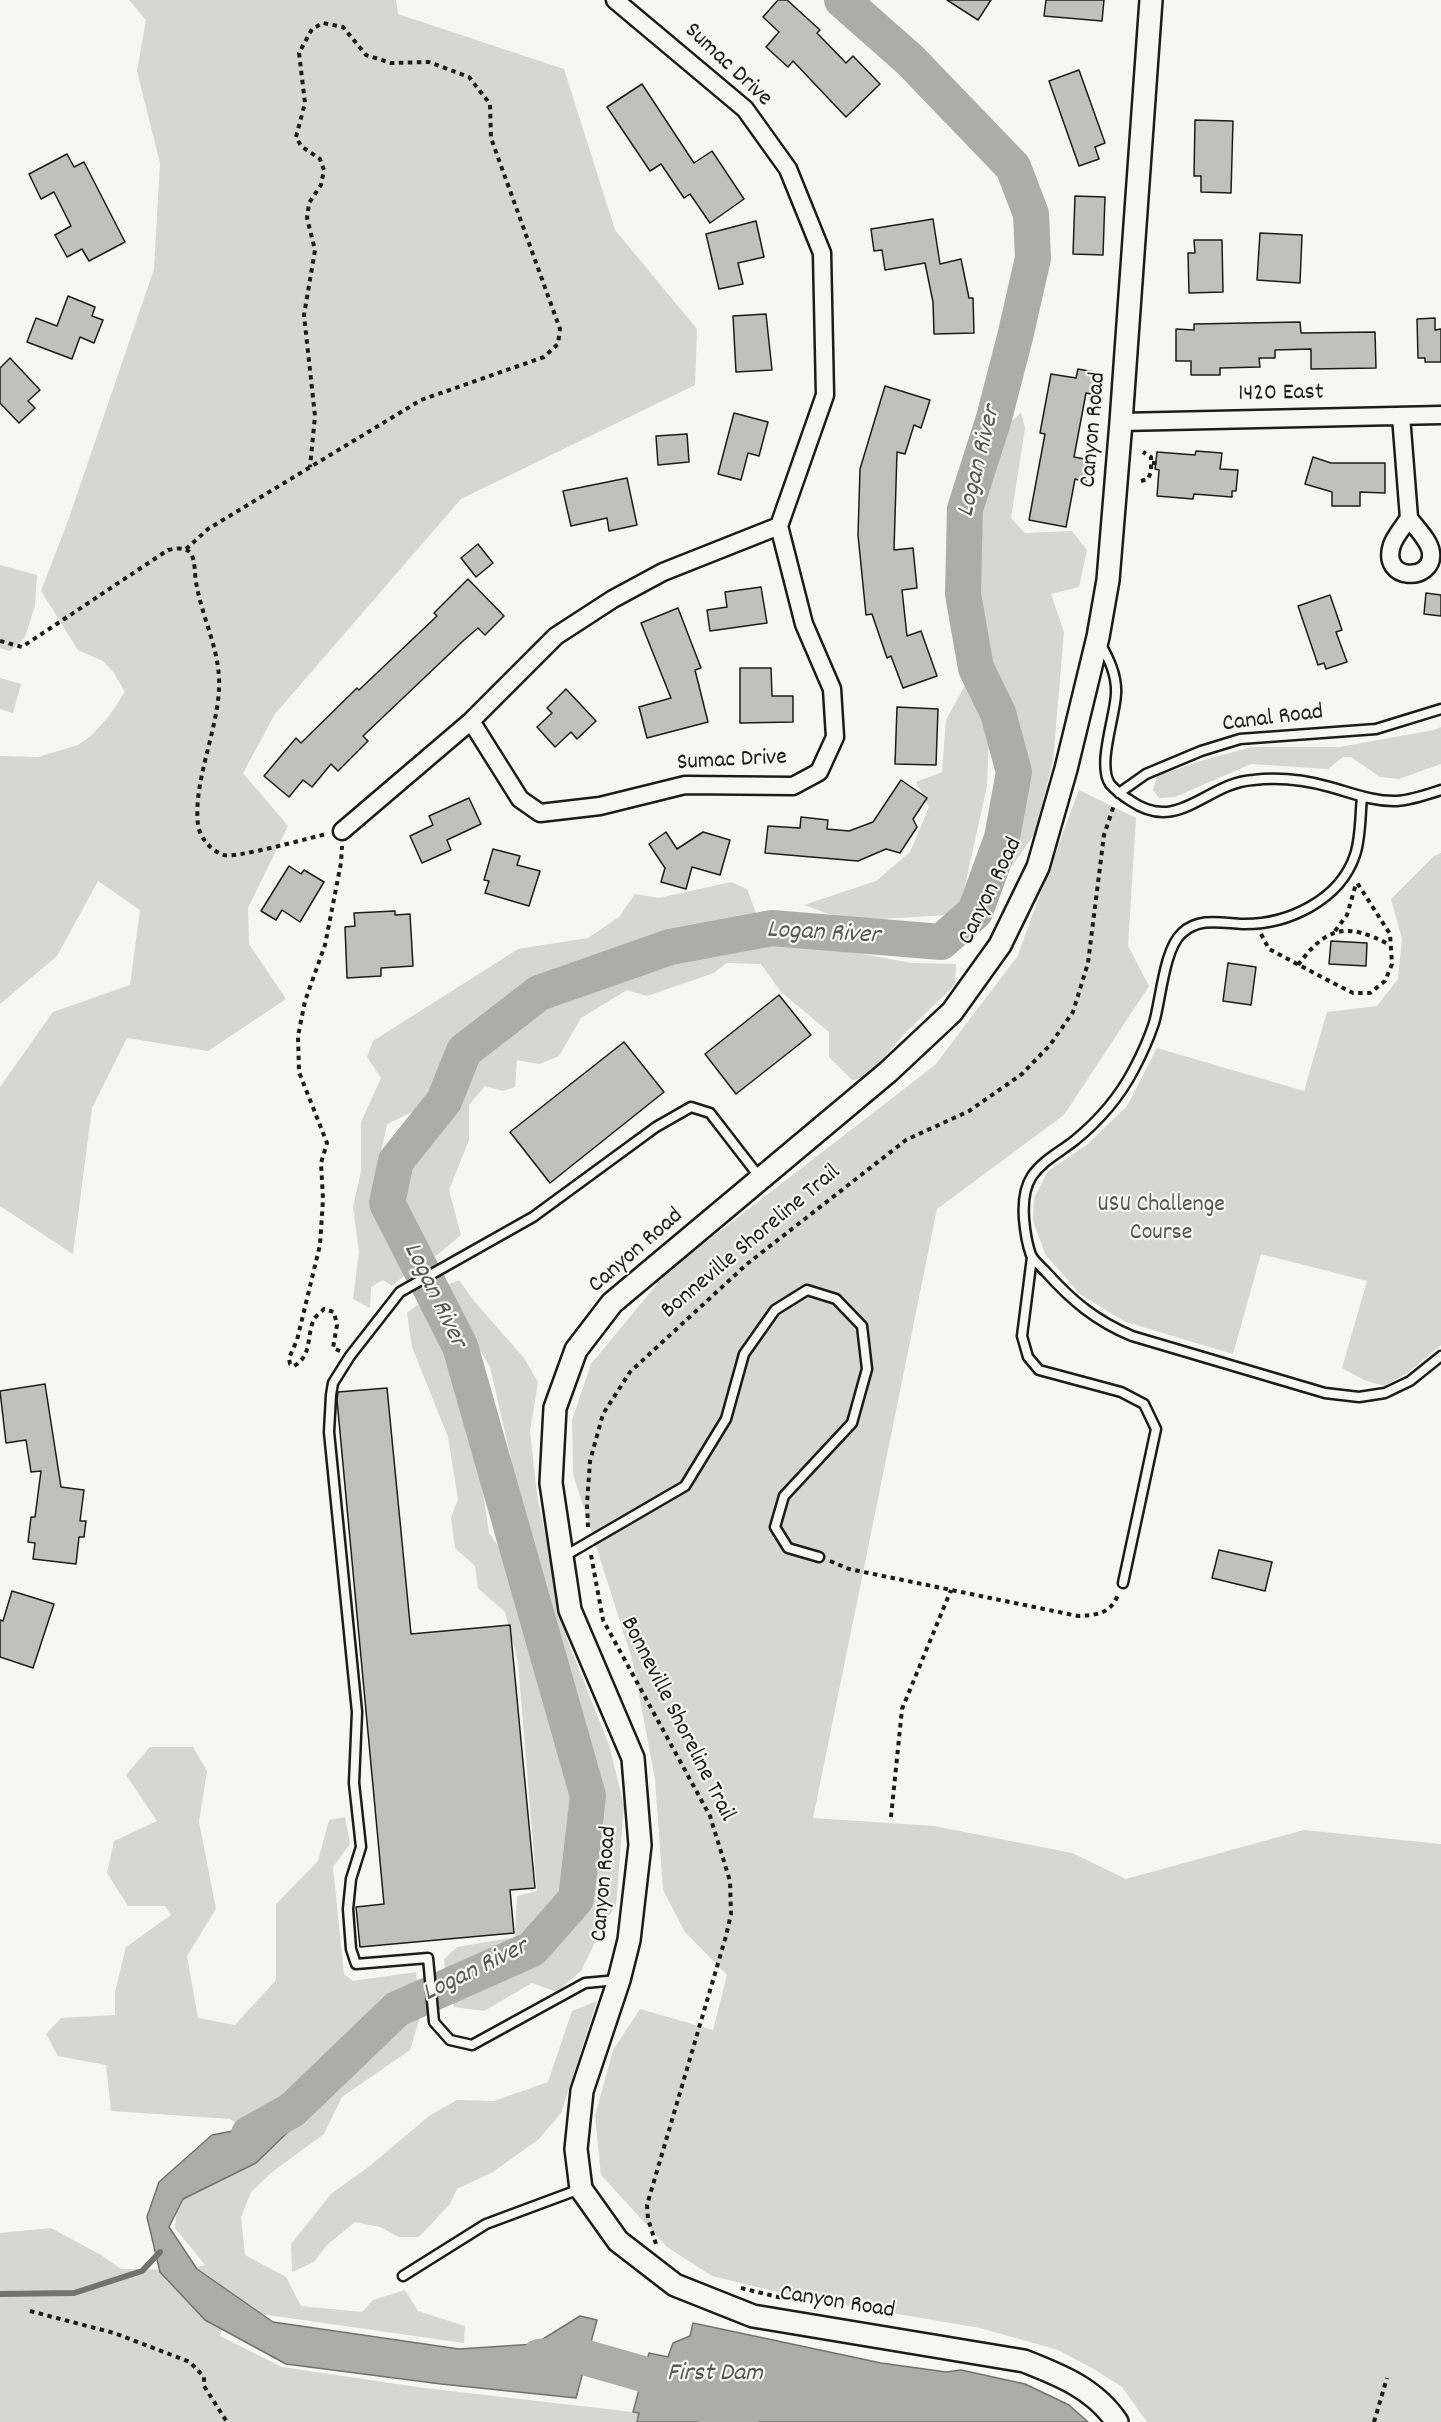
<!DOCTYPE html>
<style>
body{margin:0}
canvas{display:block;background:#f6f6f2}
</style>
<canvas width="1441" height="2422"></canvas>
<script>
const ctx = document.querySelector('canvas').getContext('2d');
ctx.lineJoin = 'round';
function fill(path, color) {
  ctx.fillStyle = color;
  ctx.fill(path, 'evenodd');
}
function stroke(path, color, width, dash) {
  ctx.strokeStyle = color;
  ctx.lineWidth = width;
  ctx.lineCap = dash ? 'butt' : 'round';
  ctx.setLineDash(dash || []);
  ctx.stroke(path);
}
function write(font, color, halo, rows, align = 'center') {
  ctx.font = font + ' Dekko,sans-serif';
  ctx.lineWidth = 4.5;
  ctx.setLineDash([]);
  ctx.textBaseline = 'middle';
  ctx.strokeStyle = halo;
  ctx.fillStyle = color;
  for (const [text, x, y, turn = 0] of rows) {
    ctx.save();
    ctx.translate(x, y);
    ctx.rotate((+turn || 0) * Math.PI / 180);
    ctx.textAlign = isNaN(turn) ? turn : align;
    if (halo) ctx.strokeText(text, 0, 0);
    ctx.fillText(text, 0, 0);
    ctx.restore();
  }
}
fill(new Path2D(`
 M129 0H396L398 14 564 69 615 230 697 329 695 385 461 499 275 714 243 773 288 826 248 908 249 944 286 999 208 1051 127 1038 92 1108 73 1254 0 1206V1087L53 1012 130 985 140 910 98 881 57 956 0 1004V756L38 757 78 745 91 736 109 716 125 692 114 673 103 661 78 650 41 591 69 518 154 269 160 163 137 71 146 20Z
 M1021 413 1025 428 1011 518 1025 533 1072 531 1087 550 1079 587 1051 594 1064 632 1053 761 1035 833 1010 869H1001L999 859 1010 825 1024 752 997 733 989 735 987 786 960 908 948 915 848 921 804 905 876 881 910 852 929 807 916 782 942 772 946 720 970 676 990 677 979 620 976 518 997 433Z
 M0 565 37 575 35 606 25 637 10 651 0 648Z
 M0 678 21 684 13 713 0 709Z
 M1441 727V764L1399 779 1380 777 1351 757H1343L1328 769 1251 764 1175 797 1159 798 1153 790 1157 776 1204 760 1252 747H1339L1434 730Z
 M1079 790 1136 818 1128 946 1149 986 1064 1115 937 1209 813 1818 934 1826 1072 1853 1126 1879 1304 1830 1441 1844V2422H1147L1122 2387 1092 2368 1058 2350 980 2328 798 2297 712 2276 667 2247 601 2175 595 2116 613 2050 640 2009 713 2030 727 1975 685 1932 663 1890 655 1779 633 1662 573 1474 572 1420 591 1364 667 1272 935 1065 1017 957Z
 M1441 853V1345L1406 1374 1384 1386 1364 1380 1342 1368 1367 1281 1261 1254 1233 1354 1126 1322 1081 1295 1045 1254 1033 1221 1034 1198 1048 1171 1088 1144 1127 1106 1157 1048 1304 1091 1327 1012 1377 1006 1398 979 1402 939 1391 899 1434 856Z
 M731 882 747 889 756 913 711 932 757 935 912 963 956 964 955 985 906 1032 866 1078 852 1080 829 1057V1032L781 992 761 964 726 963 714 973 647 996 627 990 581 1018 559 1056 539 1064 517 1060 515 1087 503 1091 485 1086 469 1105V1140L449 1190 461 1235 436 1256 426 1254C413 1230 394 1178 409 1152 423 1129 445 1107 461 1086L462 1073 446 1071 416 1110 387 1124 373 1189 382 1231 406 1274 392 1286 383 1280 371 1287 370 1308 353 1299 359 1252 353 1207 361 1171V1122L381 1078 367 1057 373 1041 518 949 588 938 619 917 635 894 659 898Z
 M459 1280 474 1301 524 1358 538 1382 530 1431 537 1495 567 1639 609 1745 624 1805 616 1906 607 1918 581 1971 557 1992 532 1983 484 2011 454 2007 446 1981 444 1959 457 1947 515 1937 517 1896 537 1891 518 1662 505 1612 478 1588 475 1566 455 1548 451 1518 458 1499 448 1437 412 1347 407 1313 417 1305 431 1307 453 1342 471 1413 489 1533 517 1572 540 1673 558 1708 569 1701 559 1657 528 1564 510 1454 490 1367 449 1298 447 1285Z
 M150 1747H193L207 1771 199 1822 216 1909 187 1956 198 2018 235 2025 276 1980V1904L318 1861 329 1820 345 1817 350 1844 333 1867 344 1974 353 1981 416 1972 420 2017 410 2050 342 2097 324 2134 271 2173 251 2192 241 2217 245 2255 286 2277 301 2306 362 2312 373 2300 405 2290 418 2311 465 2326 464 2343 226 2309 220 2336 282 2367 424 2388 633 2412 639 2413 637 2422H0V2233L51 2228 101 2255 121 2269 187 2270 205 2265 175 2228 178 2196 260 2139 230 2119 111 2111 106 2065 58 2056 46 2034 61 2018 115 2015V1992L126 1947 171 1915 165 1906H128L107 1873 114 1841 157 1821 126 1775Z
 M597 2001 561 2113 539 2139 493 2172 457 2189 450 2204 419 2237H399L380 2227 355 2222 327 2245 314 2262 292 2272 291 2244 331 2194 371 2165 429 2116 457 2100 494 2101 548 2082 572 2011Z`), '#d6d6d2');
const water = new Path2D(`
 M325 2096 256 2163 183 2199 169 2227 197 2269 273 2322 459 2349 535 2344 580 2316 597 2320 576 2398 441 2384 286 2364 205 2320 160 2272 147 2217 159 2182 212 2135 243 2129Z
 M693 2323 881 2363 946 2372 961 2370 1025 2384 1069 2405 1088 2422H637L639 2413 633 2412 649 2353 668 2357 673 2343 690 2336Z`);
fill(water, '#acaca9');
stroke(water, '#727271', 1.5);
stroke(new Path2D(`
 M0 2294 74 2293 142 2271 160 2252`), '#727271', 6);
stroke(new Path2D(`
 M249 2134 292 2110 397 2009 532 1949 576 1899 588 1796 460 1346 387 1203 396 1161 444 1101 464 1051 539 993 670 947 772 928 941 942 975 912 1002 838 1014 772 998 713 976 668 963 594 965 509 994 418 1015 337 1033 258 1031 214 1013 167 910 60 842 0
 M539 2357 573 2354 643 2374 740 2422`), '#acaca9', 36);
const building = new Path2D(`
 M778 0H787L820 30 817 33 846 63 853 56 880 84 846 117 793 61 788 67 766 47 779 32 763 17Z
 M947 0H991L978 20Z
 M1046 0H1104L1102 21 1044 16Z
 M1079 70 1105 143 1095 147 1099 159 1079 166 1049 81Z
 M642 84 694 163 712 151 744 199 710 223 690 194 684 198 661 164 650 171 607 107Z
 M1195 120 1233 121 1231 193 1201 192V176H1194Z
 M67 154 74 167 84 162 125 242 89 261 82 249 67 257 55 235 71 226 54 192 41 199 29 174Z
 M1075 196 1105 197 1103 255 1073 254Z
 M933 219 940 264 961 259 969 298H973L974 333 934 334 933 302 925 263 885 270 882 250 874 251 871 229Z
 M756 221 764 257 738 263 743 284 719 289 706 234Z
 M1260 233 1302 235 1300 283 1257 280Z
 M1194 240H1222L1223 292 1189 293 1188 253H1195Z
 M68 296 95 307 92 316 103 320 94 343 80 337 72 359 27 342 36 318 57 326Z
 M766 314 772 370 736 372 733 316Z
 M1435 318V330L1441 329V362H1425V358H1418L1417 319Z
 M1300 322 1301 333 1375 332 1376 368 1311 369V349L1275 350V358H1259L1260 367 1220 368V375H1191V361H1176V329L1194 330V324Z
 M10 358 40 390 28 401 35 408 19 423 0 403V368Z
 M1078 369 1100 373 1096 395 1086 393 1074 457 1090 460 1086 482 1075 479 1066 527 1029 520 1045 434 1040 433 1051 374 1076 378Z
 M885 386 930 400 921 428 914 425 905 454 897 452 894 550 913 548 917 588 902 590 907 636 921 631 937 676 903 688 891 656 887 658 872 614 866 615 858 535 860 469Z
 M734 413 768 422 759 456 748 453 741 480 718 474Z
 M687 434 689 462 658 465 656 436Z
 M1196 451 1222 453 1220 469 1238 470 1236 491H1232V497L1194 494 1193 499 1157 496 1159 470 1155 469 1157 452 1195 455Z
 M1313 457 1331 463H1385V493L1360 492V506H1332V492L1305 484Z
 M627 478 637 525 609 531 607 518 571 526 563 491Z
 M478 544 493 563 476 577 461 558Z
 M468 579 504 616 485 635 478 628 463 641 363 736 368 741 338 771 331 764 312 787 303 780 289 797 264 776 296 738 301 743 357 688 359 690 437 616 434 613Z
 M761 587 767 623 710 631 707 610 727 607 725 592Z
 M1426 593 1441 595V616L1424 614Z
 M1330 595 1342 630 1336 632 1347 662 1326 669 1324 663 1318 665 1298 606Z
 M678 608 701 668 695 670 708 722 647 738 639 707 671 698 641 623Z
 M740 668H771L772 696H793V722L740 723Z
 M566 689 596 721 577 739 571 732 555 747 537 727 552 713 547 708Z
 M897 707 938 709 936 765 895 764Z
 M901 780 927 798 913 819 917 827 900 853 886 849 858 861 765 853 768 826 800 828 801 817 828 820 827 829 849 831 873 822Z
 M469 798 481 824 447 840 451 850 422 863 410 836 433 825 429 816Z
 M666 832 677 849 703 832 730 840 720 875 692 867 686 889 661 882 665 868 649 844Z
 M493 849 520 856 517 865 540 871 529 906 485 893 489 881 484 880Z
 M289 866 301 874 304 870 324 882 300 922 282 910 276 920 261 911Z
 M395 911V915L410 914 413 966 381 968V976L347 978 345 927 355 926 354 913Z
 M1331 941 1367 943 1366 966 1329 964Z
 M1228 963 1256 967 1251 1005 1223 1001Z
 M779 995 811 1035 736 1094 705 1054Z
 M624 1042 664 1092 550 1183 510 1132Z
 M45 1384 61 1487 84 1490 80 1521H86L84 1537H79L76 1564 33 1559 35 1543 28 1542 31 1517H35L41 1471 31 1472 26 1440 6 1443 0 1391Z
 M387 1388 411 1634 510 1625 535 1888 510 1890 514 1933 360 1947 356 1907 384 1904 337 1400 338 1392Z
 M1219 1550 1272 1562 1265 1591 1212 1578Z
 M12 1591 54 1604 33 1668 0 1657V1620L3 1621Z`);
fill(building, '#c0c0bd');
stroke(building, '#1c1c1c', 1.5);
const service = new Path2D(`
 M1100 643C1109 659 1117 675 1116 694 1115 717 1097 765 1110 784 1116 791 1123 796 1131 801 1179 834 1206 783 1253 780 1279 777 1305 780 1330 787 1352 793 1374 802 1397 801 1412 800 1426 795 1441 790
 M1119 793 1146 774 1201 751 1240 739 1376 729 1441 709
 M1362 797C1360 816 1361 837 1355 855 1340 900 1288 925 1242 924 1222 923 1199 917 1182 933 1164 949 1161 999 1154 1023 1149 1038 1142 1054 1134 1069 1119 1098 1100 1120 1074 1141 1060 1152 1042 1161 1032 1176 1024 1188 1023 1205 1024 1219 1025 1231 1027 1244 1031 1255 1034 1261 1041 1267 1046 1272 1072 1301 1096 1321 1132 1336L1325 1393 1359 1397 1385 1393 1410 1381 1441 1356
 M1032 1257 1022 1336 1028 1357 1039 1370 1121 1392 1144 1404 1156 1429 1123 1583
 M563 1557 685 1486 726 1419 744 1354 775 1310 807 1290 836 1299 862 1326 867 1369 852 1423 784 1496 775 1527 788 1548 819 1557
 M618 1980 585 1983 472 2045 450 2040 434 2022 428 1958 356 1964 351 1949 348 1909 351 1879 361 1847 354 1783 357 1712 329 1432 331 1395 333 1383 350 1356 400 1292 533 1217 656 1127 691 1107 710 1113 761 1179
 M403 2276 486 2224 580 2189`);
const minor = new Path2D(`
 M1401 416 1409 518
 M1121 422 1441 415
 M1409 518C1416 528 1430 541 1431 553 1434 582 1380 582 1392 545 1395 536 1404 526 1409 518Z
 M471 721 520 799 540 813 600 806 685 785 793 786 819 772 835 737 832 689 804 624 779 526
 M342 831 471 721 556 636 613 599 663 572 779 526 825 395 822 253 788 169 745 109 615 0`);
const tertiary = new Path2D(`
 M1117 2422C1095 2389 1060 2375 1024 2361L753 2316 675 2285 618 2241 581 2189 576 2149 582 2091 619 1980 629 1940 640 1845 633 1758 570 1610 551 1483 555 1408 576 1350 612 1303 888 1072 952 1012 1000 945 1038 867 1066 769 1098 637 1108 580 1121 422 1151 0`);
stroke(service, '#1c1c1c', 13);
stroke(minor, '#1c1c1c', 21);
stroke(tertiary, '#1c1c1c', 26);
stroke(new Path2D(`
 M1152 463H1159
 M1141 481 1148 479 1151 472V457L1143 452
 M186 549 208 529 421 400 544 357 558 344 560 329 491 138 490 104 469 77 429 62 391 63 366 55 343 27 323 23 312 29 299 53 305 103 296 137 301 146 320 159 324 170 321 185 309 203 307 218 315 250 304 315 315 416 310 467
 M0 641 22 647 168 550C198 543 193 562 196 582 202 619 221 651 219 689 217 733 193 782 198 825 200 838 211 851 224 855 233 859 310 838 326 834
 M1335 931 1347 915 1356 884
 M1261 934 1269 949 1333 983 1353 993H1370L1385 981 1392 964 1390 934 1356 881
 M1298 965C1327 926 1347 922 1390 945
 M340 1351 333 1348 337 1325 334 1312 324 1309C321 1312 316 1316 314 1319 306 1336 313 1355 294 1366L290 1364 289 1358 297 1340 320 1245 323 1199 321 1163 327 1143 299 1072 298 1036 305 1001 325 945 341 863 342 846
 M588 1527 587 1504 590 1461 603 1414 630 1372 747 1264 847 1186 906 1140 969 1111 1022 1074 1050 1045 1073 1012 1088 963 1104 835 1114 805
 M591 1555 603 1620 710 1816 730 1881 731 1914 726 1936 647 2205 648 2219 656 2244
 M830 1561 849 1569 1078 1616C1097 1615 1110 1614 1118 1595
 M891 1817 902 1709 951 1590
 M741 2288 786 2299
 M30 2311 114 2333 190 2362 204 2377V2386L227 2422
 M1374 2422 1387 2378`), '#1c1c1c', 4, [4.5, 4.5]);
stroke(service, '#f6f6f2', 8);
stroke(minor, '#f6f6f2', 16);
stroke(tertiary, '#f6f6f2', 21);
write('24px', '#1c1c1c', '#f6f6f2', [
 ["Sumac Drive",727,66,43],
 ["1420 East",1281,395,-1],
 ["Canyon Road",1095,430,-85],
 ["Canal Road",1273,720,-7],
 ["Sumac Drive",732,762,-3],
 ["Canyon Road",992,892,-64],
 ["Bonneville Shoreline Trail",752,1243,-40],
 ["Canyon Road",637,1252,-41],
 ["Bonneville Shoreline Trail",676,1720,63],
 ["Canyon Road",606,1884,-85],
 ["Canyon Road",837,2304,9]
]);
write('24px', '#545453', '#f6f6f2', [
 ["USU Challenge",1161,1207],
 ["Course",1161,1235]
]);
write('italic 26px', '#565654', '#f6f6f2', [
 ["Logan River",981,462,-76],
 ["Logan River",823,935,3],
 ["Logan River",433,1296,64],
 ["Logan River",476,1972,-26],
 ["First Dam",715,2375]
]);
</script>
